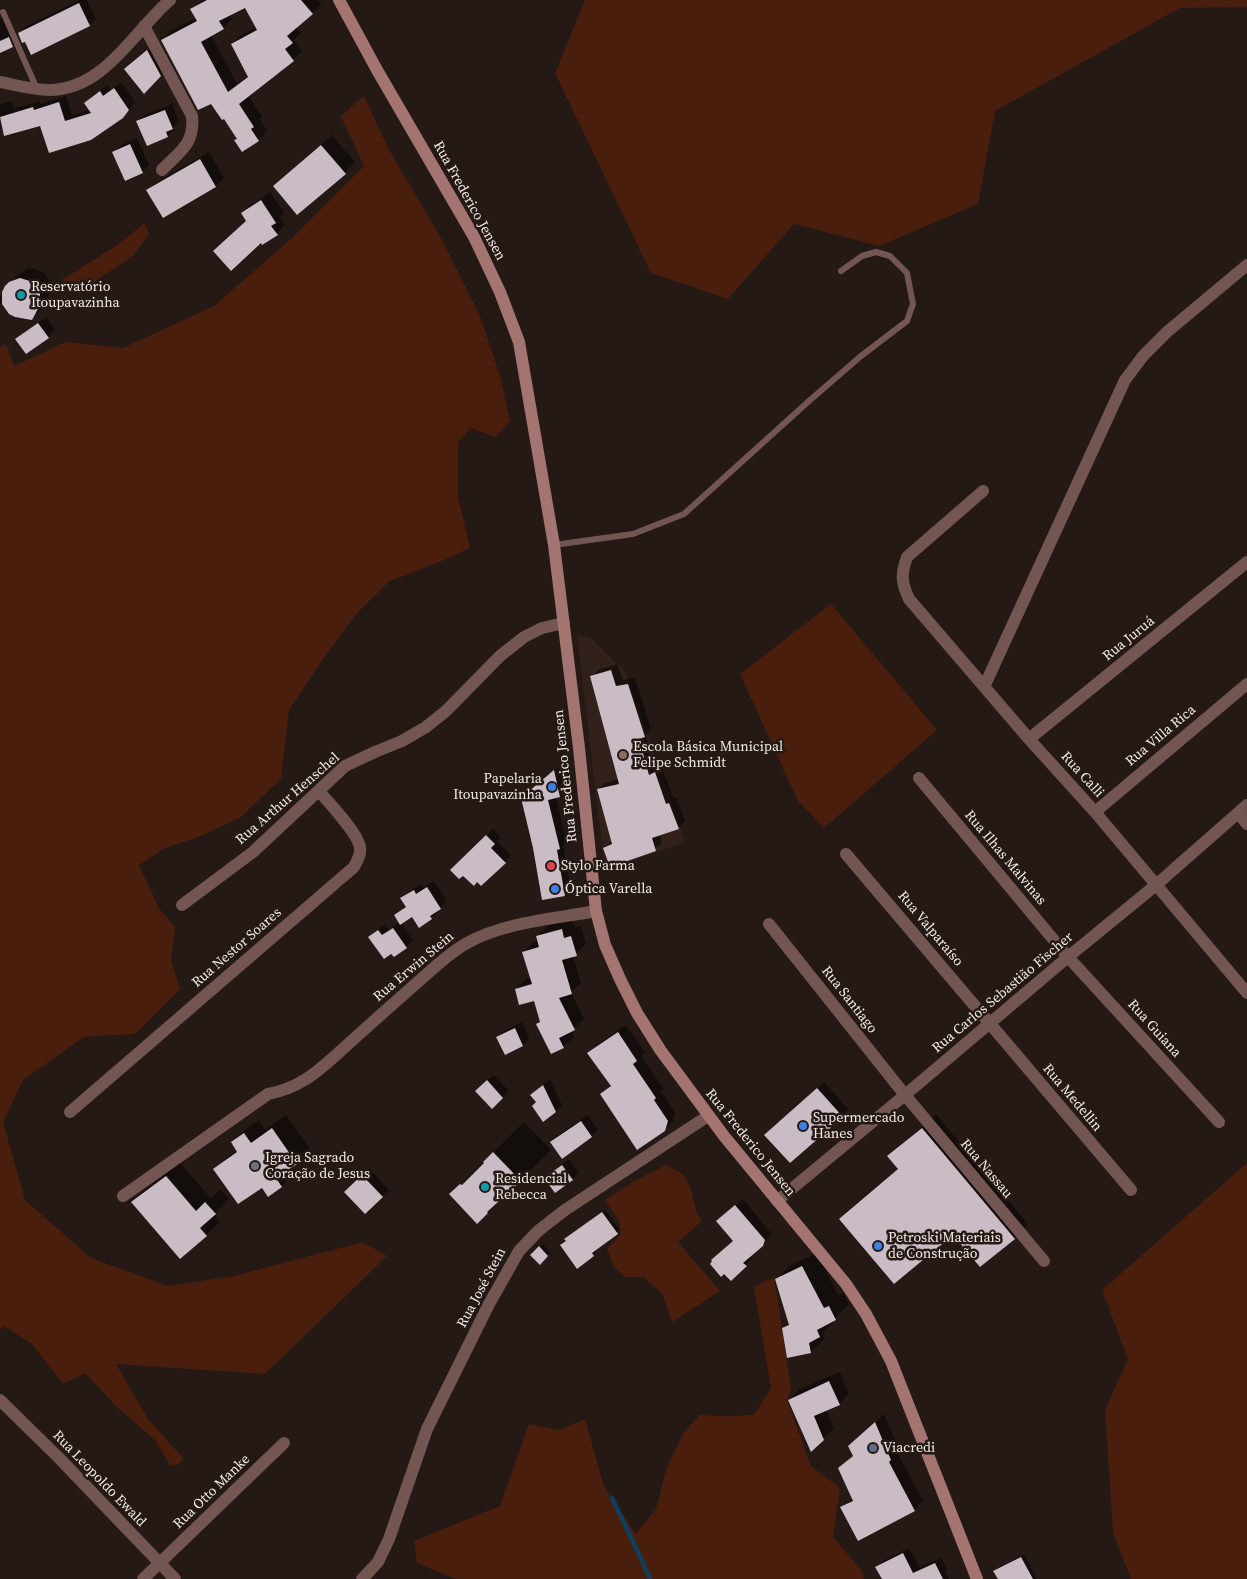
<!DOCTYPE html>
<meta charset="utf-8">
<style>
body{margin:0}
canvas{display:block;background:#241915}
</style>
<canvas width="1247" height="1579"></canvas>
<script>
const ctx = document.querySelector('canvas').getContext('2d');
ctx.lineJoin = 'round';
function fill(path, color) {
  ctx.fillStyle = color;
  ctx.fill(path, 'evenodd');
}
function stroke(path, color, width, dash) {
  ctx.strokeStyle = color;
  ctx.lineWidth = width;
  ctx.lineCap = dash ? 'butt' : 'round';
  ctx.setLineDash(dash || []);
  ctx.stroke(path);
}
function write(font, color, halo, rows, align = 'center') {
  ctx.font = font + ' "Source Serif 4",serif';
  ctx.lineWidth = 5;
  ctx.setLineDash([]);
  ctx.textBaseline = 'middle';
  ctx.strokeStyle = halo;
  ctx.fillStyle = color;
  for (const [text, x, y, turn = 0] of rows) {
    ctx.save();
    ctx.translate(x, y);
    ctx.rotate((+turn || 0) * Math.PI / 180);
    ctx.textAlign = isNaN(turn) ? turn : align;
    if (halo) ctx.strokeText(text, 0, 0);
    ctx.fillText(text, 0, 0);
    ctx.restore();
  }
}
fill(new Path2D(`
 M577 634 592 639 626 673 685 842 605 870Z`), '#32211a');
fill(new Path2D(`
 M585 0H1247V7L1180 8 995 111 978 204 879 246 794 224 728 299 651 273 555 73Z
 M364 96 388 148 442 240 480 316 501 379 510 422 495 437 471 428 458 442V497L470 548 444 560 390 581 356 614 323 659 289 710 281 779 241 817 201 836 165 848 139 865 158 907 175 927 171 960 180 989 135 1034 84 1037 23 1080 3 1122 25 1200 91 1258 168 1286 234 1276 363 1242 387 1256 265 1374 116 1364 148 1419 184 1459 177 1465H170L155 1440 116 1406 85 1373 63 1384 32 1344 4 1326 0 1330V347L6 344 14 366 66 342 123 348 214 306 292 238 364 166 341 116Z
 M145 223 149 234 132 257 75 294 62 280 117 245Z
 M831 604 937 730 824 828 798 801 740 674Z
 M1247 1163V1579H1131L1113 1533 1105 1410 1128 1359 1102 1290Z
 M666 1165C671 1168 676 1170 681 1173 695 1184 691 1208 702 1221L678 1242 720 1291 672 1322 662 1293 643 1277H625L614 1267 607 1249 621 1234 619 1221 605 1200 636 1180Z
 M774 1277 791 1388 787 1400 811 1466 840 1488 833 1537 862 1571 864 1579H456L417 1563 414 1541 500 1506 529 1424 559 1430 585 1419 604 1487 636 1534 656 1509 667 1467 684 1432 700 1415 720 1416 754 1415 771 1388 754 1287Z`), '#491e0c');
fill(new Path2D(`
 M80 0H87L96 19 89 25 25 40 19 33 26 26Z
 M202 0H317L321 5 296 27 301 33 294 40 302 51 293 60 248 95 262 117 260 119 267 131 258 140 238 138 225 117 162 40 171 31 196 18 192 10ZM245 6 257 27 241 35 232 44 249 75 237 84 211 35 223 28 232 19 229 15Z
 M5 17 17 41 12 46 0 52V19Z
 M151 48 163 72 145 92 128 66Z
 M121 82 135 102 122 117 41 125 0 119V106L2 104 12 101 14 108 40 101V104L66 96 72 115 90 110 86 103 92 96 108 85 110 90Z
 M172 104 179 121 173 127 174 130 167 136 138 122 144 115Z
 M332 135 355 162 345 173 274 186Z
 M137 138 149 165 142 172 113 153 120 146Z
 M209 152 224 178 216 186 163 216 148 190 157 182Z
 M270 192 284 213 280 217 285 225 277 234 261 241 243 214 251 205Z
 M32 268 43 272 50 281V293L42 308 31 319 10 313 0 303V298L6 287 17 276 26 269Z
 M46 317 55 330 48 337 17 340Z
 M617 664 623 680 635 678 651 729 646 734 655 769 662 767 673 798 676 797 685 821 678 828 659 834 662 843 655 849 604 848 612 841 598 789 605 783 619 779 592 677 598 670Z
 M561 765 566 789 560 796 556 797 566 841 563 844 571 888 564 895 529 792Z
 M493 829 501 837 497 841 511 855 481 884 463 874 451 870Z
 M434 881 447 901 437 910 438 912 431 918 413 915 401 923 413 940 406 947 394 955 369 937 385 924 389 930 400 922 395 915 407 905 402 898 409 892 421 884 423 888Z
 M572 919 575 928 581 926 586 944 573 956 581 983 571 992 584 1019 571 1031 574 1037 563 1047 538 1024 541 1020 535 1000 516 989 526 979 531 978 523 952 534 942 538 940 537 937 548 926Z
 M522 1022 529 1038 523 1045 506 1053 498 1037 504 1031Z
 M626 1025 645 1052 641 1056 664 1089 661 1091 675 1112 673 1121 665 1130 601 1094 611 1085 589 1053 597 1045Z
 M494 1075 509 1091 502 1098 483 1084Z
 M550 1079 562 1105 556 1111 539 1088Z
 M824 1082 848 1109 790 1162 773 1128Z
 M936 1114 1028 1224 1014 1238 954 1233 840 1219 854 1205 899 1168 889 1156Z
 M286 1115 310 1149 291 1166 295 1172 281 1186H262L215 1169 237 1149 232 1143 246 1129 259 1120 265 1130Z
 M588 1115 598 1130 591 1136 552 1142 558 1135Z
 M524 1122 551 1150 477 1222 451 1194Z
 M569 1159 579 1173 572 1179 545 1178Z
 M180 1163 211 1198 220 1189 229 1199 214 1214 220 1222 206 1235 133 1202 147 1188Z
 M370 1169 389 1190 365 1212 346 1192Z
 M743 1199 771 1233 769 1238 750 1256 752 1259 731 1279 734 1240 725 1215Z
 M605 1210 620 1230 594 1250 596 1252 593 1255 567 1241 569 1236Z
 M543 1244 550 1253 540 1263 532 1255Z
 M817 1253 838 1295 843 1293 849 1304 833 1320 834 1322 823 1332 825 1338 811 1352 784 1328 790 1323 777 1279 791 1265Z
 M840 1372 849 1394 839 1404 826 1410 834 1428 823 1439 789 1400 800 1389Z
 M884 1414 899 1450 897 1452 923 1501 914 1510 842 1508 853 1498 840 1468 853 1455 859 1438Z
 M909 1548 920 1568 941 1557 947 1569 945 1571 949 1579H883L877 1567 883 1561Z
 M1024 1554 1037 1579H999L995 1571 998 1568Z`), '#0007');
stroke(new Path2D(`
 M612 1498 638 1552 650 1579`), '#103f5d', 4.5);
fill(new Path2D(`
 M207 0H301L313 14 287 36 293 43 285 49 294 61 239 104 254 127 251 129 259 141 242 152 234 140 237 139 224 119 222 120 211 104 198 110 161 40 197 21 190 9ZM245 8 257 30 231 44 248 77 228 92 201 42 224 29 219 21Z
 M79 3 90 26 31 55 25 42 22 43 18 33Z
 M9 37 13 47 0 53V41Z
 M147 50 161 76 144 94 124 69Z
 M114 88 129 110 123 118 91 140 49 153 40 126 4 136 0 117 33 107 34 110 59 102 65 121 91 113 84 103 100 91 103 96Z
 M165 110 173 129 166 132 168 137 147 146 136 121Z
 M130 144 143 173 125 181 112 152Z
 M321 145 346 174 297 215 273 186Z
 M200 159 216 187 163 218 146 190Z
 M261 200 276 223 271 226 278 235 262 245 261 243 231 271 213 251 246 221 241 213Z
 M20 278 33 282 40 292V305L32 320 15 317 9 314 2 304V292L5 286 9 282Z
 M38 323 49 338 26 354 15 339Z
 M611 670 616 686 628 684 645 737 639 739 649 775 655 772 666 804 669 803 679 829 652 838 656 851 610 867 603 848 612 844 597 789 619 784 590 676Z
 M554 770 560 797 548 800 560 849 557 850 565 896 542 900 533 848 521 798Z
 M486 835 495 844 491 848 506 863 481 886 477 882 474 886 463 876 459 879 450 870Z
 M427 887 441 909 430 916 432 919 419 928 412 917 400 925 394 915 406 907 400 898 414 890 416 894Z
 M393 928 407 948 394 957 391 954 384 959 368 937 378 930 382 935Z
 M562 929 564 938 571 936 577 956 562 960 572 994 559 998 575 1030 559 1038 564 1048 551 1054 536 1024 540 1022 534 1001 519 1005 515 989 532 984 522 952 539 947 536 936Z
 M515 1028 523 1046 505 1055 496 1037Z
 M618 1032 637 1061 633 1064 656 1098 654 1100 668 1121 665 1131 637 1150 600 1094 611 1086 587 1053Z
 M487 1080 503 1098 492 1109 475 1091Z
 M543 1085 556 1112 543 1122 532 1106 536 1102 530 1095Z
 M817 1088 843 1117 790 1163 764 1135Z
 M581 1121 592 1137 562 1159 550 1142Z
 M272 1128 297 1164 276 1178 282 1187 268 1197 262 1188 238 1204 213 1169 237 1152 231 1142 244 1133 251 1143Z
 M922 1128 1015 1239 980 1267 953 1235 894 1284 839 1219 898 1169 887 1156Z
 M493 1152 521 1181 487 1212 488 1213 477 1224 449 1194 460 1184 462 1185 484 1163 483 1162Z
 M562 1165 573 1180 555 1193 544 1178Z
 M362 1175 383 1197 365 1214 344 1192Z
 M166 1176 196 1211 205 1202 216 1214 200 1228 207 1236 180 1259 131 1202Z
 M735 1205 765 1240 763 1246 743 1263 747 1266 731 1281 724 1274 721 1277 710 1264 712 1261 711 1260 733 1241 716 1221Z
 M602 1212 618 1234 592 1253 594 1256 577 1269 560 1245 566 1241 564 1239Z
 M539 1246 548 1256 540 1265 530 1255Z
 M802 1266 824 1308 829 1306 836 1320 817 1330 820 1337 809 1343 811 1353 787 1358 782 1328 789 1325 775 1279Z
 M829 1381 840 1405 814 1416 824 1440 811 1452 788 1400Z
 M875 1422 891 1460 889 1462 915 1511 858 1541 840 1507 853 1501 838 1468 853 1456 848 1446Z
 M903 1553 913 1573 935 1563 943 1579H882L875 1567Z
 M1021 1557 1033 1579H998L993 1571Z`), '#c9bcc4');
stroke(new Path2D(`
 M3 12 37 89
 M554 545 633 534 684 514 809 401 861 356 907 321 913 304 907 273 890 256 876 252 862 256 841 271`), '#735552', 6);
stroke(new Path2D(`
 M144 26 192 116C195 144 180 151 162 170
 M0 82C16 85 33 90 49 90 104 90 133 32 170 0
 M983 491 907 557C901 574 901 582 909 599L1029 739 1095 812 1247 993
 M984 687 1125 380 1143 356 1167 332 1247 265
 M1029 739 1247 562
 M919 778 1068 957 1219 1122
 M1095 812 1247 684
 M1238 813 1247 824
 M846 854 1131 1190
 M182 905 253 852 345 766 375 752 402 741 426 727 446 711 500 656 524 637 542 628 564 623
 M769 924 905 1095 1044 1261
 M70 1112 354 867C357 861 361 855 360 848 359 834 329 803 319 791
 M123 1196 268 1094C302 1088 320 1069 345 1047 369 1025 394 1003 419 981 434 968 449 953 467 943 505 922 554 919 596 911
 M777 1201 905 1095 1068 957 1156 885 1247 805
 M0 1400 59 1458 175 1579
 M143 1579 284 1443
 M362 1579 378 1562 389 1539 427 1429 489 1304 519 1251 538 1231 565 1210 708 1116`), '#735552', 12);
stroke(new Path2D(`
 M339 0 377 70 474 237 500 292 519 342 554 545 579 748 596 911 605 945 620 979 637 1013 661 1051 724 1136 846 1284 866 1314 891 1361 977 1579`), '#a47570', 12);
for (const [x, y, r, color] of [
 [21,295,5,"#0f9aa8"],
 [623,755,5,"#8d6e63"],
 [552,787,5,"#3f7fe0"],
 [551,866,5,"#e0444e"],
 [555,889,5,"#3f7fe0"],
 [803,1126,5,"#3f7fe0"],
 [255,1166,5,"#6b7280"],
 [485,1187,5,"#0f9aa8"],
 [878,1246,5,"#3f7fe0"],
 [873,1448,5,"#5c6f8a"]
]) {
  const dot = new Path2D();
  dot.arc(x, y, r, 0, 2 * Math.PI);
  ctx.fillStyle = color;
  ctx.fill(dot);
  stroke(dot, '#241915', 2);
}
write('14px', '#f2eae7', '#241915', [
 ["Rua Frederico Jensen",469,201,61],
 ["Rua Juruá",1129,639,-39],
 ["Rua Villa Rica",1161,736,-40],
 ["Rua Calli",1082,775,48],
 ["Rua Frederico Jensen",566,776,-96],
 ["Rua Arthur Henschel",288,799,-41],
 ["Rua Ilhas Malvinas",1005,858,50],
 ["Rua Valparaíso",930,929,50],
 ["Rua Nestor Soares",237,948,-41],
 ["Rua Erwin Stein",414,967,-40],
 ["Rua Carlos Sebastião Fischer",1003,993,-40],
 ["Rua Santiago",849,1000,52],
 ["Rua Guiana",1154,1029,48],
 ["Rua Medellin",1072,1098,50],
 ["Rua Frederico Jensen",750,1143,51],
 ["Rua Nassau",986,1169,50],
 ["Rua José Stein",482,1288,-62],
 ["Rua Leopoldo Ewald",99,1479,46],
 ["Rua Otto Manke",212,1492,-44]
]);
write('14px', '#f2eae7', '#241915', [
 ["Reservatório",31,287],
 ["Itoupavazinha",31,303],
 ["Escola Básica Municipal",633,747],
 ["Felipe Schmidt",633,763],
 ["Papelaria",542,779,"right"],
 ["Itoupavazinha",542,795,"right"],
 ["Stylo Farma",561,866],
 ["Óptica Varella",565,889],
 ["Supermercado",813,1118],
 ["Hanes",813,1134],
 ["Igreja Sagrado",265,1158],
 ["Coração de Jesus",265,1174],
 ["Residencial",495,1179],
 ["Rebecca",495,1195],
 ["Petroski Materiais",888,1238],
 ["de Construção",888,1254],
 ["Viacredi",883,1448]
], 'left');
</script>
